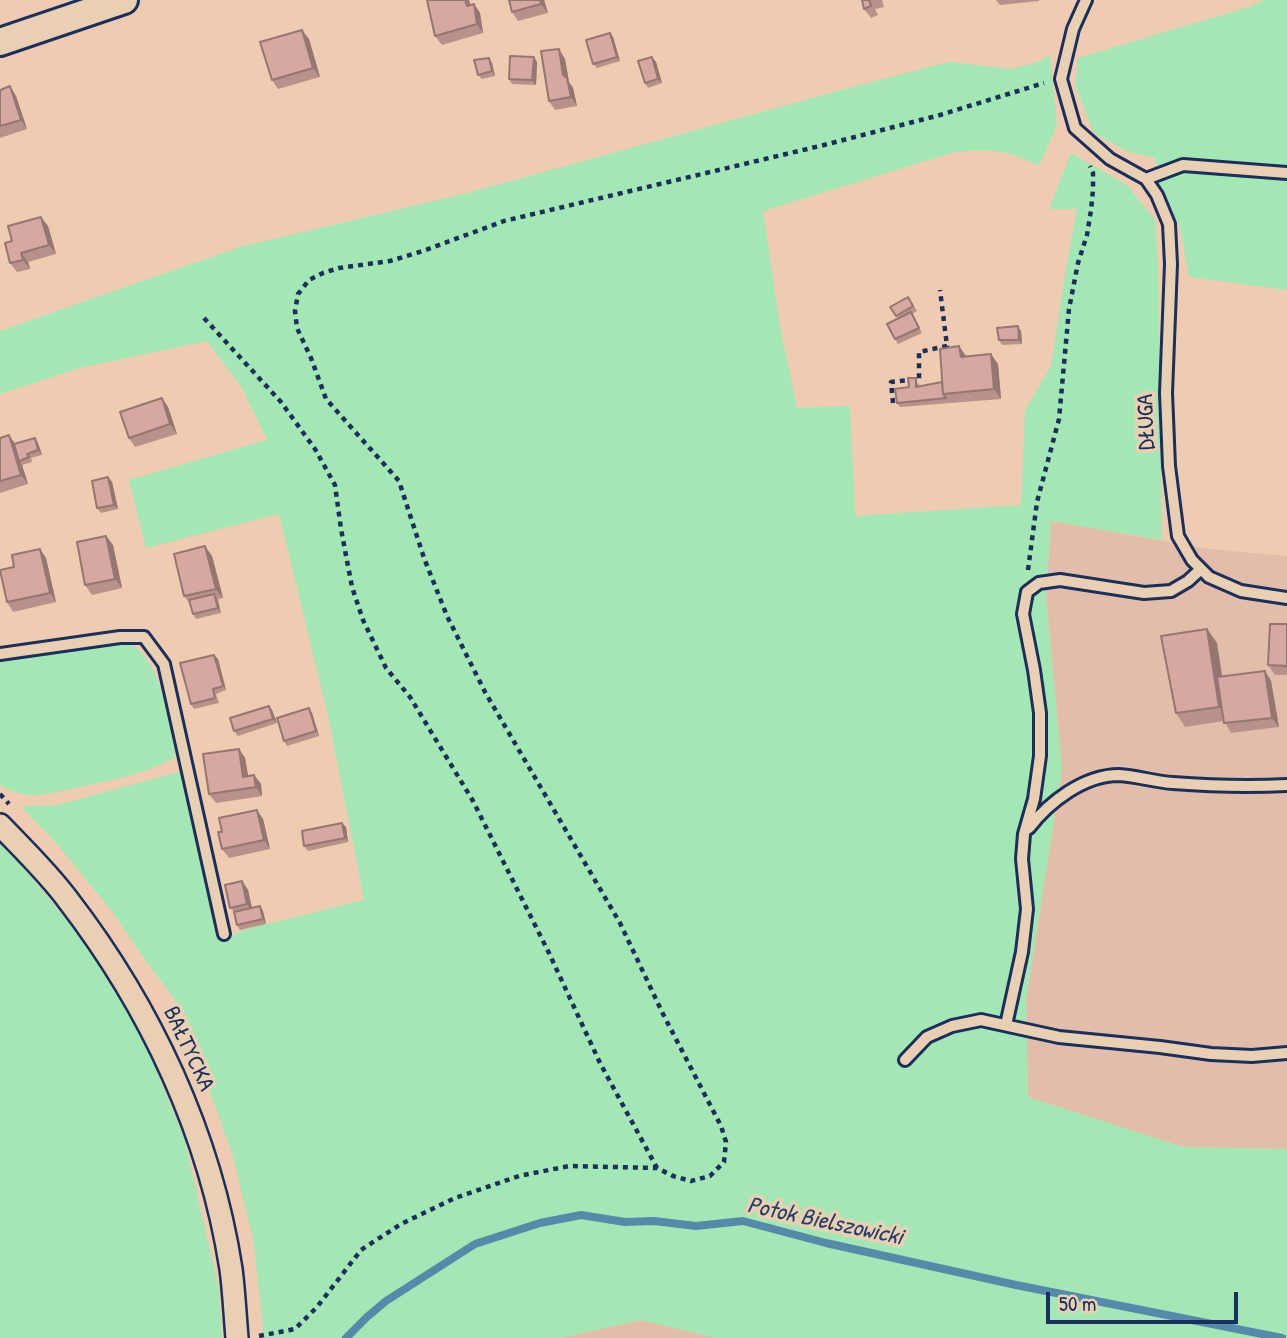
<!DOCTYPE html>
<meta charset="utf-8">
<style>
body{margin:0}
#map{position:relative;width:1287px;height:1338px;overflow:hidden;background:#eecbb1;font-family:"Patrick Hand",sans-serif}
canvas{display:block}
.scale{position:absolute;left:1046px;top:1292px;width:192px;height:32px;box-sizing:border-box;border:4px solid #1b2f5e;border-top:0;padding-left:9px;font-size:21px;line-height:24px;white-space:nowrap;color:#1b2f5e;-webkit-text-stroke:5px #ead0b2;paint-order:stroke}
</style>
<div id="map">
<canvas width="1287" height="1338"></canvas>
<div class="scale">50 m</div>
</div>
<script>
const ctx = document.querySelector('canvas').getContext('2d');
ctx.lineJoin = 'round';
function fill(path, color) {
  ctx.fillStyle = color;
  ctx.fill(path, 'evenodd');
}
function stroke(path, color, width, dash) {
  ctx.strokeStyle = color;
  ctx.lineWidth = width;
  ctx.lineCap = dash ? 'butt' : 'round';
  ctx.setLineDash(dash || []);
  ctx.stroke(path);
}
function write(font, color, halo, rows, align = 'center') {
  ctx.font = font + ' "Patrick Hand",sans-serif';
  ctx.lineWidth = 7;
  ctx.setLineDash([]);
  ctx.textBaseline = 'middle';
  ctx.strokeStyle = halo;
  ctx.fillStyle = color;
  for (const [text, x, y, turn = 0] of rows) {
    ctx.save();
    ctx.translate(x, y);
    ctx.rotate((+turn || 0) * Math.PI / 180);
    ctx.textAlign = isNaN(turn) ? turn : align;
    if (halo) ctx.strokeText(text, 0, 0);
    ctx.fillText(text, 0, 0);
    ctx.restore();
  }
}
fill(new Path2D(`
 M1051 521 1210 549 1287 556V1149L1183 1147 1028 1097 1026 1000 1062 769 1046 595Z
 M641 1320 716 1338H560Z`), '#e2beaa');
fill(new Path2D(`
 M1264 0H1287V290L1189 277 1180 227 1159 183 1155 158 1128 152 1094 133 1075 85 1078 58 1249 7Z
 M1050 55 1057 125 1039 166C1008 149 989 149 955 152L763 211 780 326 797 408 850 406 855 516 1021 505 1025 410 1051 366 1064 280 1077 209H1049L1071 153 1127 185 1155 220 1158 269 1162 540 1051 521 1046 595 1062 769 1026 1000 1028 1097 1183 1147 1287 1149V1338H716L641 1320 560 1338H264L253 1238 232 1153 203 1073 185 1013 146 961 111 910 56 843 21 806 57 805 183 771 220 938 231 936 243 930 364 900 328 715 279 514 146 548 129 480 267 440 242 388 207 341 80 368 0 394V331L240 247 464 194 845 89 949 62 1012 69 1038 62Z
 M116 644C121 644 128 644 133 646 157 657 176 732 175 757 144 775 109 781 75 788 61 791 45 796 31 795 21 795 9 790 0 785V662Z
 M0 844 22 866 79 935 129 1014 146 1045 184 1138 219 1290 222 1338H0Z`), '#a3e8b4');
stroke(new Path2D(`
 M346 1338 367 1317 386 1301 475 1244 540 1223 581 1215 625 1222 654 1221 696 1226 743 1221 826 1243 1016 1285 1282 1338`), '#568aab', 8);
const service = new Path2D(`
 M1086 0 1073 29 1061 79 1075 128 1110 159 1146 179 1157 195 1169 224 1171 264 1166 393 1169 466 1178 536 1192 560 1209 577 1241 591 1287 598
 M1146 179 1183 165 1287 173
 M0 654 120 637H144L164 664 224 934
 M1029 828C1049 802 1084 775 1119 775 1137 776 1155 782 1173 783 1211 786 1249 787 1287 785
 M1006 1025 1022 952 1027 909 1022 859 1024 834 1034 799 1040 756V713L1034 670 1023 614 1027 592 1039 583 1060 580 1144 593 1171 591 1188 581 1201 569
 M905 1060 927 1037 952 1026 981 1020 1059 1037 1160 1047 1211 1054 1252 1056 1287 1053`);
const minor = new Path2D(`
 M0 825C23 849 48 873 68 900 151 1008 210 1134 231 1269 234 1292 235 1315 237 1338`);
const tertiary = new Path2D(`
 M0 42 124 0`);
stroke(service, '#1b2f5e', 16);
stroke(minor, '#1b2f5e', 26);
stroke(tertiary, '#1b2f5e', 32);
stroke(new Path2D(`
 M204 318 281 402 315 449 335 485 341 529 352 587 363 620 386 668 410 697 473 801 549 953 600 1063 657 1168
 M893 403 891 382 919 379V352L947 346 940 290
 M1028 570 1037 502 1059 419 1069 309 1078 263 1087 235 1091 210 1093 190V173L1090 166
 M0 794 9 804
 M259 1336 295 1329 317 1307 361 1250 401 1224 455 1198 519 1176 569 1166 657 1168 673 1176 691 1181 710 1176 724 1162 726 1142 721 1126 663 1014 620 923 485 692 447 616 424 558 399 481 326 399 311 358 297 328 295 311 298 294 309 280 323 273 339 268 390 261 423 251 504 221 824 145 940 115 1044 83`), '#1b2f5e', 4.5, [5, 5]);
stroke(service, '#ead0b2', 10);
stroke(minor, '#ead0b2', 21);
stroke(tertiary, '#ead0b2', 26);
fill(new Path2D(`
 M509 0H544L548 13 518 21 512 12Z
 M862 0H882L884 7 875 9 878 15 871 18 864 9Z
 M996 0H1039V1L1000 5Z
 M474 4 480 13 483 33 442 45 435 36 471 5Z
 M610 33 613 37 620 61 597 68 593 64Z
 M309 39 320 77 278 89 272 80Z
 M652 57 656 62 662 83 648 88 645 83Z
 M565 59 569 82 573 88 577 106 555 110 549 101Z
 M537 62 536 85 512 84 509 79Z
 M492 63 495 76 482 79 478 75Z
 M10 86 16 96 27 129 0 138V90Z
 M48 226 56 254 28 262 30 269 17 272 10 263 12 241Z
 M908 297 917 311 912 314 922 333 898 344 895 339 898 319 890 307Z
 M1021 331 1022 344 1002 345 999 340Z
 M966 356 998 364 1001 399 900 407 897 403 909 387 919 383V387L942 382Z
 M168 407 177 434 135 447 129 438Z
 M0 438 15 444 35 438 38 443 42 455 31 458 32 462 22 465 28 484 0 493Z
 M108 477 112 482 118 509 101 513 97 508Z
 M106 536 113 545 122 588 92 595 85 585Z
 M212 556 223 598 218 599 221 613 196 619 193 614 191 605 184 596Z
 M46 558 56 602 13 612 7 602Z
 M1287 624V675H1275L1268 665Z
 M1207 629 1217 643 1222 677 1265 671 1271 681 1279 727 1231 733 1224 721 1185 727 1176 713Z
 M218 659 226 690 216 694 219 703 194 709 191 704Z
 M269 706 272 710 277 723 238 736 234 731Z
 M309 708 312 713 319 736 287 746 284 741Z
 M239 749 245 758 248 776 254 775 261 784 262 796 216 803 209 794Z
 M263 819 270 849 229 858 222 849Z
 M346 827 348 842 308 851 304 846Z
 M242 881 248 890 252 908 260 906 263 911 266 924 240 930 237 925 234 912 230 908Z`), '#b7918a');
fill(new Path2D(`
 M465 0H469L474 15 467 6Z
 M540 0H544L548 13 541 4Z
 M474 4 480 13 483 33 477 24Z
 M302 30 309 39 320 77 313 68Z
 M610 33 613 37 620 61 617 57Z
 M559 49 565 59 569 82 573 88 577 106 571 97 563 75Z
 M534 57 537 62 536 85 532 80Z
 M652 57 656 62 662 83 658 79Z
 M489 58 492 63 495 76 492 71Z
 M10 86 16 96 27 129 21 120Z
 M41 217 48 226 56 254 49 245Z
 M21 253 28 262 30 269 23 260Z
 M1018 326 1021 331 1022 344 1019 340Z
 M959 346 966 356 968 366 961 357Z
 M991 354 998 364 1001 399 994 389Z
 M162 398 168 407 177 434 170 424Z
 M9 435 16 445 19 461 22 465 28 484 21 475Z
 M35 438 38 443 42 455 38 450Z
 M108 477 112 482 118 509 114 505Z
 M106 536 113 545 122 588 115 579Z
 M205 546 212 556 223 598 216 589Z
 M40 549 46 558 56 602 50 593Z
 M214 594 217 599 221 613 218 608Z
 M1207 629 1217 643 1229 720 1219 707Z
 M214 655 218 659 226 690 223 686Z
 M1265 671 1271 681 1279 727 1272 718Z
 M269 706 272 710 277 723 273 719Z
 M309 708 312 713 319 736 316 731Z
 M239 749 245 758 250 786 243 777Z
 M254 775 261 784 262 796 256 787Z
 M257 810 263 819 270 849 264 840Z
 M342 823 346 827 348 842 345 838Z
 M242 881 248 890 253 913 247 904Z
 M260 906 263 911 266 924 263 919Z`), '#957671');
const building = new Path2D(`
 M427 0H465L467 6 474 4 477 24 435 36Z
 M509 0H540L541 4 512 12Z
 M862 0H869L871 6 864 9Z
 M302 30 313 68 272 80 260 42Z
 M610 33 617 57 593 64 586 40Z
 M559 49 563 75 567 78 571 97 549 101 541 51Z
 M510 56 534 57 532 80 509 79Z
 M652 57 658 79 645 83 638 61Z
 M489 58 492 71 478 75 474 60Z
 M10 86 21 120 0 126V90Z
 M41 217 49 245 21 253 23 260 10 263 5 243 12 241 8 226Z
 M908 297 913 306 896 316 890 307Z
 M911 312 919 328 895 339 887 324Z
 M1018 326 1019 340H999L997 328Z
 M959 346 961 357 991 354 994 389 943 394 940 349Z
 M908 378H916V387L942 382 943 394 946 398 897 403 895 389 909 387Z
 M162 398 170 424 129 438 120 412Z
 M9 435 21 475 0 481V438Z
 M35 438 38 450 27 454 29 457 19 461 14 444Z
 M108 477 114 505 97 508 92 481Z
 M106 536 115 579 85 585 77 542Z
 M205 546 216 589 184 596 174 554Z
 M40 549 50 593 7 602 0 570 14 567 12 555Z
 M214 594 218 608 193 614 189 600Z
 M1270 624H1287V666L1268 665Z
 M1207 629 1219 707 1176 713 1161 636Z
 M214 655 223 686 213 689 215 698 191 704 180 663Z
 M1265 671 1272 718 1224 723 1217 677Z
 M269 706 273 719 234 731 230 718Z
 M309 708 316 731 284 741 277 718Z
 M239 749 243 777 254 775 256 787 209 794 203 754Z
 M257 810 264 840 222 849 218 832H222L219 818Z
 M342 823 345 838 304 846 302 831Z
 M242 881 247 904 230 908 225 885Z
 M260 906 263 919 237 925 234 912Z`);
fill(building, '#d5a9a1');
stroke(building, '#957671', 2);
write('23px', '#1b2f5e', '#ead0b2', [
 ["DŁUGA",1147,422,-92],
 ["BAŁTYCKA",188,1049,65]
]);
write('italic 24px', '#253e6b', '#ead0b2', [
 ["Potok Bielszowicki",825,1222,12]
]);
</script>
